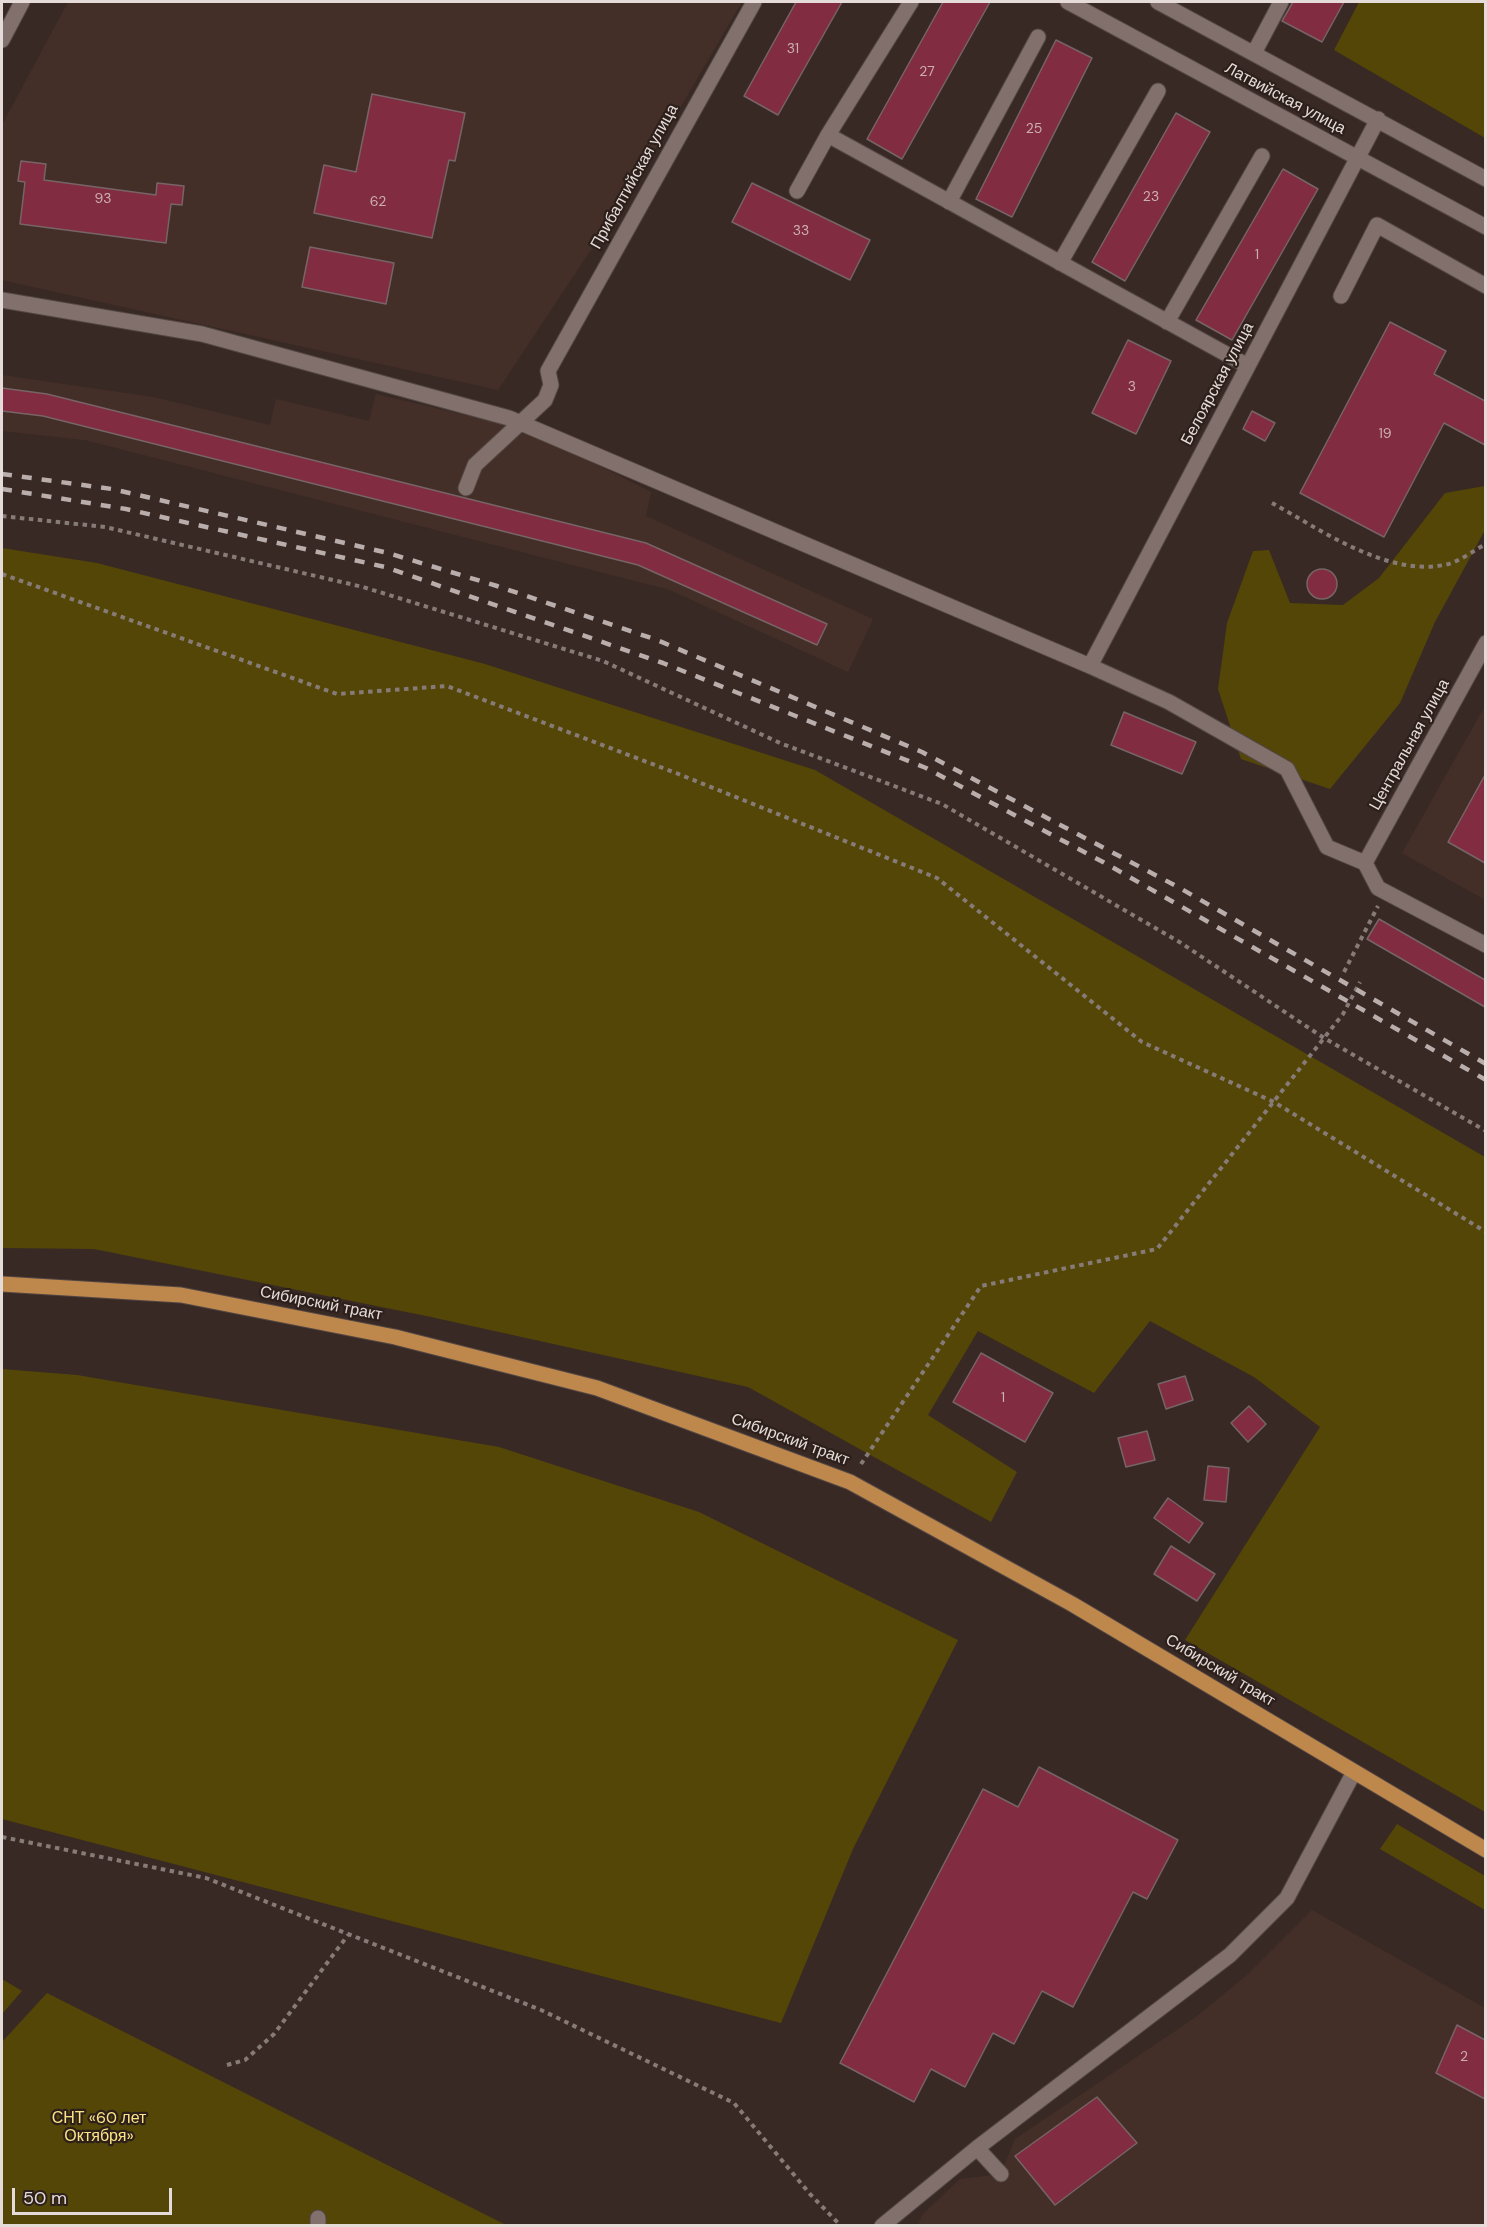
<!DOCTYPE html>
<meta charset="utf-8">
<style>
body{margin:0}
#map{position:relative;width:1487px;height:2227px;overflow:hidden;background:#382925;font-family:"DM Sans",sans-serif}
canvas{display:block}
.frame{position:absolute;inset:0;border:3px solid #e5dbd8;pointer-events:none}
.scale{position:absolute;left:12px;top:2188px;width:160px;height:27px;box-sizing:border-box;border:3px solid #e5dbd8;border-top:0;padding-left:8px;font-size:18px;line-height:21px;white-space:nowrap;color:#e5dbd8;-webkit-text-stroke:4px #2d201b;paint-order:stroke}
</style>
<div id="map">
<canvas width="1487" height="2227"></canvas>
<div class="frame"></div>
<div class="scale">50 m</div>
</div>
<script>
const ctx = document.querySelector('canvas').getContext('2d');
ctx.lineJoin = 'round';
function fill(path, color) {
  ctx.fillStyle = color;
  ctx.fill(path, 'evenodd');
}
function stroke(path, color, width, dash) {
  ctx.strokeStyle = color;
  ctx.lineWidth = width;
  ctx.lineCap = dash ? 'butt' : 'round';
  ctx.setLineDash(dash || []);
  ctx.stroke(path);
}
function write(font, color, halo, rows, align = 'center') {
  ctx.font = font + ' "DM Sans",sans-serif';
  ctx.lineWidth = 4.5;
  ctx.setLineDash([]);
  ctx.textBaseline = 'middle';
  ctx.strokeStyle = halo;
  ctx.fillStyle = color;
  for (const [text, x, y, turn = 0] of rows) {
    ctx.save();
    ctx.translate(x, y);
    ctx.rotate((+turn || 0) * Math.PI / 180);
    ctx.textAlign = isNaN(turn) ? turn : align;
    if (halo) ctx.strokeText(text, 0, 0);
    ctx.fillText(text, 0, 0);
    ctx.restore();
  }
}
fill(new Path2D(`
 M68 2H742L643 171 498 390 2 280V125Z
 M2 375 153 397 270 425 276 399 369 421 376 394 529 430 651 492 646 516 873 619 848 672 670 590 85 440 2 431Z
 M1485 706V900L1402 853Z
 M1312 1910 1485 2008V2225L918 2226 922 2215 960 2179 1001 2174 1015 2139 1196 2017 1246 1976Z`), '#442f28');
fill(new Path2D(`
 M1359 2H1485V138L1334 50Z
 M1485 486V530L1435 622 1400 703 1330 789 1241 759 1218 689 1227 623 1253 551 1269 550 1290 603 1343 605 1379 578 1445 493Z
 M2 548 97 563 485 664 815 770 1485 1157V1812L1185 1640 1320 1427 1254 1377 1150 1321 1094 1393 978 1331 928 1415 1017 1472 991 1522 748 1387 431 1317 94 1249 2 1248Z
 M2 1369 77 1375 499 1447 699 1512 958 1640 853 1849 781 2023 2 1819Z
 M1397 1824 1485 1876V1910L1380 1849Z
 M2 1979 22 1991 2 2014Z
 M47 1993 506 2225H2V2042Z`), '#544607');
const building = new Path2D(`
 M796 2H842L778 115 744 96Z
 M943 2H990L902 159 867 139Z
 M1293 2H1344L1322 42 1282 21Z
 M1056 40 1092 58 1012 217 976 199Z
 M372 94 465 113 455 161 449 160 432 238 314 213 324 165 356 172Z
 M1176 113 1210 132 1125 281 1092 262Z
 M21 161 46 164 44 180 156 195 157 183 184 186 182 205 171 204 166 243 20 224 25 182 18 181Z
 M1283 169 1318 189 1232 340 1196 320Z
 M752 183 870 240 850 280 732 222Z
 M310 247 394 263 386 304 302 287Z
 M1390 322 1446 351 1434 374 1485 401V445L1444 423 1384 537 1300 493Z
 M1128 340 1171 361 1136 434 1092 413Z
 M2 388 47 394 646 543 827 624 817 645 638 565 43 416 2 411Z
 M1252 411 1275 423 1265 441 1243 429Z
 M1307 584a15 15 0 1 1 30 0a15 15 0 1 1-30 0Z
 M1124 712 1196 742 1182 774 1111 745Z
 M1485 775V863L1448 842Z
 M1379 919 1485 980V1007L1367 939Z
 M981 1353 1053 1393 1025 1442 953 1402Z
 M1185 1376 1193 1400 1166 1409 1158 1384Z
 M1249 1406 1266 1424 1248 1442 1231 1423Z
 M1147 1431 1155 1460 1126 1467 1118 1438Z
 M1208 1466 1229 1468 1226 1502 1204 1500Z
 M1168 1498 1203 1523 1189 1543 1154 1518Z
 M1171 1546 1215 1574 1197 1601 1154 1574Z
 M1039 1767 1178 1840 1147 1899 1133 1892 1073 2007 1042 1991 1014 2044 993 2033 965 2087 931 2069 914 2102 840 2063 983 1789 1018 1807Z
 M1457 2025 1485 2040V2099L1436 2073Z
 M1097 2097 1137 2143 1055 2205 1015 2156Z`);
fill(building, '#812c40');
stroke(building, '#766466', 1.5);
const minor = new Path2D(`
 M1068 2 1486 227
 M1158 2 1486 179
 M2 40 22 2
 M1254 53 1281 2
 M828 135 911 2
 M797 191 828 135 1248 366
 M949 202 1038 37
 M1060 263 1158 91
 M1341 296 1377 225 1486 286
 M2 300 202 334 509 418 1090 666 1169 702 1287 769 1327 847 1365 863 1378 888 1486 945
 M1167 322 1262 156
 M466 488 475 465 545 400 551 385 548 371 754 2
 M1090 666 1378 119
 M1365 863 1486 643
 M977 2148 1001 2174
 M318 2218V2226
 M882 2226 977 2148 1230 1955 1287 1898 1354 1772`);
const major = new Path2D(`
 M2 1284 181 1295 395 1337 597 1388 850 1482 1072 1604 1486 1850`);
stroke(minor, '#524643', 17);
stroke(major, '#524643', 17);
stroke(new Path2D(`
 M1272 503C1321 530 1386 576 1444 565 1458 563 1474 550 1486 544
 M2 516 105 527 363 587 603 661 780 743 942 804 1181 943 1324 1038 1486 1131
 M2 574 337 694 447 686 676 773 937 878 1142 1042 1274 1102 1486 1232
 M1344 972 1378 906
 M861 1464 981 1286 1157 1249 1343 1014 1360 982
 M2 1837 206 1878 541 2010 734 2103 810 2194 841 2226
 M227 2065 245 2060 274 2034 348 1935`), '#877b77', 4, [4.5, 4.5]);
stroke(minor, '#81706b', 15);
stroke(major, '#be874c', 15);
stroke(new Path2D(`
 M2 474 112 489 388 553 497 586 657 640 922 752 1178 887 1486 1064
 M2 489 126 509 385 567 663 663 926 768 1103 862 1486 1080`), '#b9aeab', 4.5, [10, 10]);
write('14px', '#ccafb2', null, [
 ["31",793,49],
 ["27",927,72],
 ["25",1034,129],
 ["23",1151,197],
 ["93",103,199],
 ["62",378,202],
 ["33",801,231],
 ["1",1257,255],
 ["3",1132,387],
 ["19",1385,434],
 ["1",1003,1398],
 ["2",1464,2057]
]);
write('16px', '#e5dbd8', '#2d201b', [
 ["Латвийская улица",1285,99,28],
 ["Прибалтийская улица",635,177,-61],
 ["Белоярская улица",1218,384,-62],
 ["Центральная улица",1410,745,-61],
 ["Сибирский тракт",321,1304,11],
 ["Сибирский тракт",790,1440,20],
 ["Сибирский тракт",1220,1671,31]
]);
write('16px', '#fce485', '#2d201b', [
 ["СНТ «60 лет",99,2119],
 ["Октября»",99,2137]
]);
</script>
